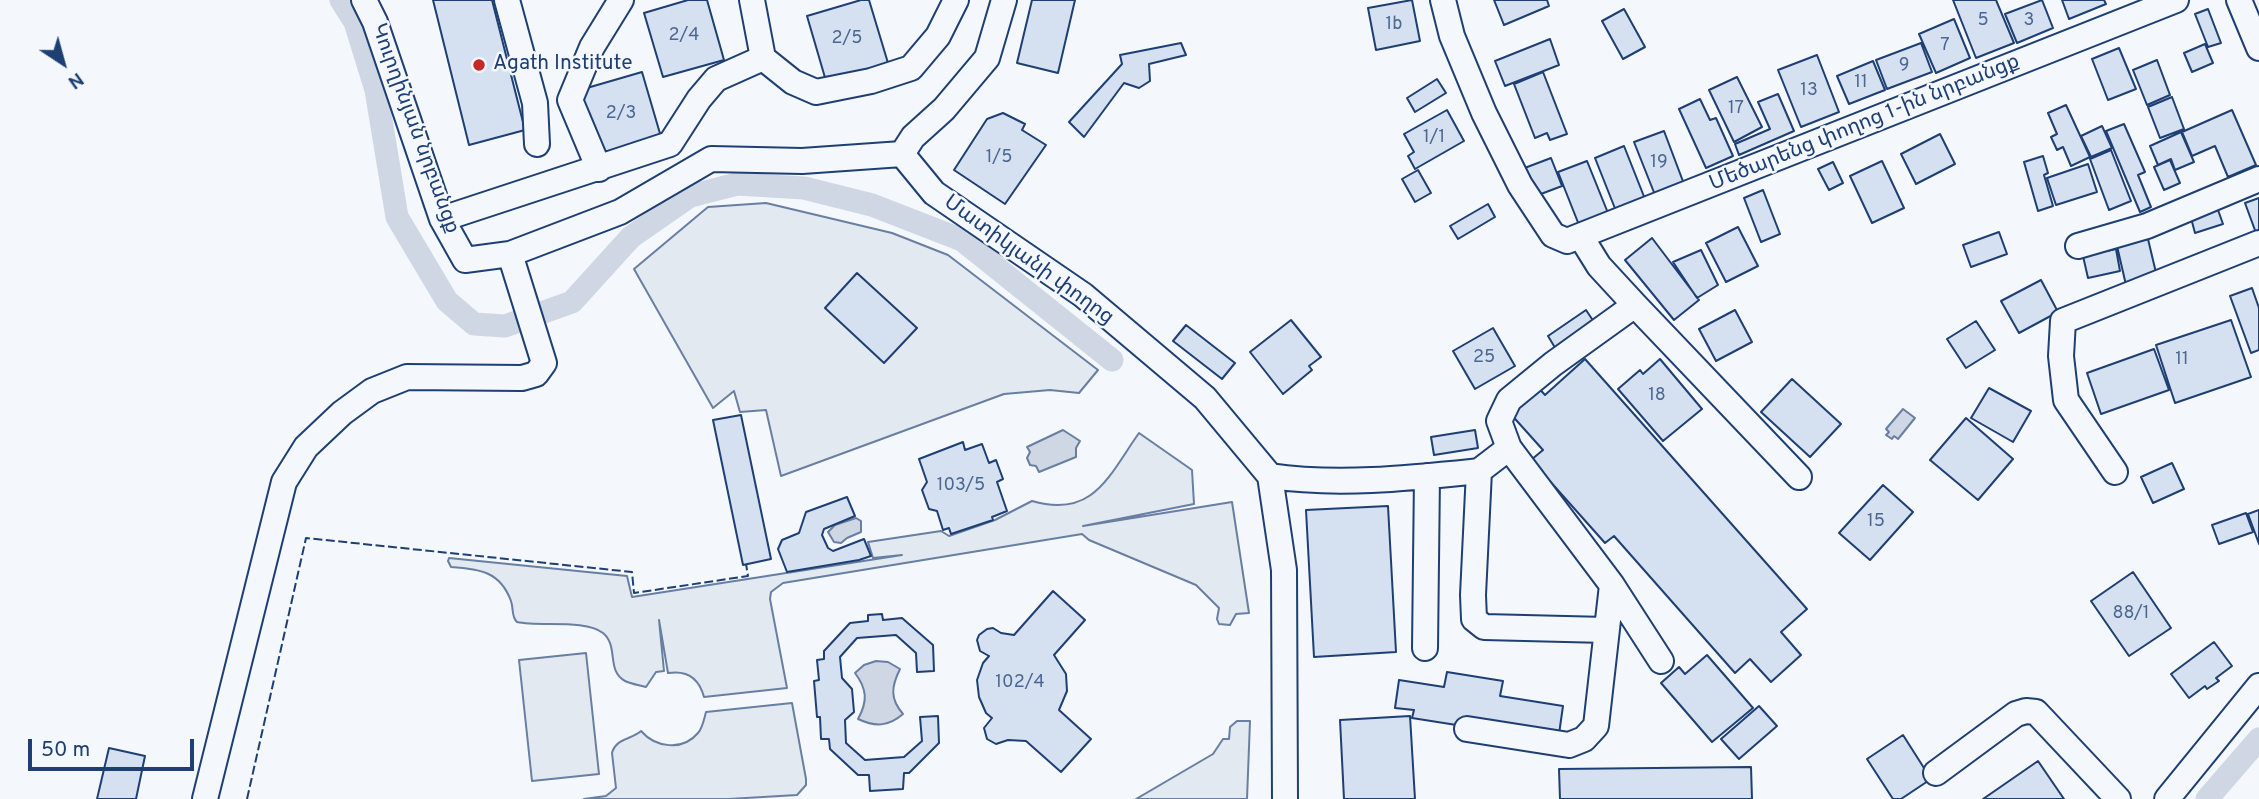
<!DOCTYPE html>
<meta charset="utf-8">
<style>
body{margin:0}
#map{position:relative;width:2259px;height:799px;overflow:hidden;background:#f4f7fb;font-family:Overpass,sans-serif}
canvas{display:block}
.north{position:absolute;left:28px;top:28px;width:70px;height:70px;-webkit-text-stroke:5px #f4f7fb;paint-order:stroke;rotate:144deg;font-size:19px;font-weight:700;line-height:28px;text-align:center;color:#1d3f73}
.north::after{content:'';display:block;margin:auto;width:24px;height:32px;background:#1d3f73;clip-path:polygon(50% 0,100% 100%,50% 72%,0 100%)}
.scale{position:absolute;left:28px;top:739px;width:166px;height:32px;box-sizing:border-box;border:4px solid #1d3f73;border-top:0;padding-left:9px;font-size:21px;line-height:24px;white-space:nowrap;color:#1d3f73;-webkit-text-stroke:5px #f4f7fb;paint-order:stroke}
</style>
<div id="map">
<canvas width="2259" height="799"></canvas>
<div class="north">N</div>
<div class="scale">50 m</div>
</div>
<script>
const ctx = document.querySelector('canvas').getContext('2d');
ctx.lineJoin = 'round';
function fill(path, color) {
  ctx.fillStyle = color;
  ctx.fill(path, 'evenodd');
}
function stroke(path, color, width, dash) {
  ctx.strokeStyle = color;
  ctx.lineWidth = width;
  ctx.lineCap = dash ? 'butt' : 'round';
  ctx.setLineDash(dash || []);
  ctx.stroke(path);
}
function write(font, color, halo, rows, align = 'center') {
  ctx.font = font + ' Overpass,"Noto Sans Armenian",sans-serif';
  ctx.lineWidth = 5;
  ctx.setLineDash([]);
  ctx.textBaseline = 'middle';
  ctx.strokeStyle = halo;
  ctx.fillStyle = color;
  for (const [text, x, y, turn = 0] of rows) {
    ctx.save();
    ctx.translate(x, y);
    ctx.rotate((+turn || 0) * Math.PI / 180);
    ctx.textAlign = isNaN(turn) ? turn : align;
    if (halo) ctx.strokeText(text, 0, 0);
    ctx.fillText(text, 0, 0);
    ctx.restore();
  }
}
const green = new Path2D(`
 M766 203 892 233 948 255 1098 370 1079 393 1050 390 1004 394 781 476 766 410 740 412 734 391 713 408 634 269 708 207Z
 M1139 433 1192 470 1194 504 1083 526 1232 502 1249 613 1236 614 1230 625 1219 624 1217 619 1219 608 1196 585 1089 540 1082 534 783 583 771 592 770 599 787 688 704 697C699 678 687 670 668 673L659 620 664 671 656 672 646 687C639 685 631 684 625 681 606 671 619 646 603 633 585 619 540 627 517 622 511 616 514 610 511 601 500 571 479 569 451 567L448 561 449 558 627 576 632 597 902 555 873 558 868 542 941 531 949 536 995 520 1032 501C1094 519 1109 475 1139 433Z
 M586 653 599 774 532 781 519 660Z
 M792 703 806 779V785L797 795 729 799H584L606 796 616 788 612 753C616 738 631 740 641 731 655 747 682 752 698 733 703 727 704 719 706 712Z
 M1237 721H1250L1247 799H1136L1213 754 1223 739H1229L1230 727Z`);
fill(green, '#e3e9f0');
stroke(green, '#687fa3', 2);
const water = new Path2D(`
 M1903 409 1915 418 1898 439 1894 436 1892 439 1886 435 1889 432 1886 429Z
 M1063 430 1080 441 1076 448V457L1039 472 1036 466 1030 465 1027 458 1030 452 1027 447Z
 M856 518 861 521V532L847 538 841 543 834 542 828 532 835 525Z
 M876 661 888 662 900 669C891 687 890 699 903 714 888 727 875 727 858 719 868 701 867 689 855 673L864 665Z`);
fill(water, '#cfd7e4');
stroke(water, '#687fa3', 2);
stroke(new Path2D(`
 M341 0 355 22 376 90 397 217 447 301 474 324 505 326 572 302 631 237 690 196 737 184 804 188 872 205 962 240 1112 360
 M2207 799 2259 739`), '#cfd7e4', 23);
const building = new Path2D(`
 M433 0H492L525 130 469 145Z
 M688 0H707L724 60 663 77 644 13Z
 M861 0H869L888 63 826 81 807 16Z
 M1032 0H1075L1058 73 1017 63Z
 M1412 0 1420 41 1376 50 1368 8Z
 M1494 0H1547L1549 6 1504 25Z
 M1953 0H1996L2014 43 1976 58Z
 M2042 0 2053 28 2017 43 2005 14Z
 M2062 0H2104L2106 4 2069 19Z
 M1624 9 1645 47 1623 59 1602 21Z
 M2208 9 2221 43 2208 47 2195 14Z
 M1954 19 1970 58 1936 73 1919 34Z
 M1550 39 1559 65 1505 86 1495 61Z
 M1181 43 1186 55 1149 64 1150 81 1139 88 1124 83 1084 137 1069 122 1122 64 1120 55Z
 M1921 43 1932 72 1887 89 1876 60Z
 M2205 44 2213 63 2192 72 2184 53Z
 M2119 48 2136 89 2108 100 2092 59Z
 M1817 55 1839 112 1801 127 1778 70Z
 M2157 60 2170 95 2147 105 2133 70Z
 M1873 61 1885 90 1849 104 1837 76Z
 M642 72 661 137 599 155 580 90Z
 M1543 72 1567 134 1550 140 1547 133 1535 138 1514 84Z
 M1737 77 1762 127 1734 142 1709 90Z
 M1437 79 1446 93 1415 112 1407 98Z
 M1778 94 1794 131 1739 155 1735 144 1770 129 1758 102Z
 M2172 97 2184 129 2160 138 2148 107Z
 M1700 99 1710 120 1716 118 1733 156 1706 168 1679 109Z
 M2066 105 2090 157 2071 166 2063 147 2057 150 2051 137 2057 134 2048 113Z
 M1447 110 1464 141 1415 169 1408 156 1414 152 1404 134Z
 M2232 110 2256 165 2228 177 2215 146 2192 156 2182 132Z
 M1003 113 1025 124 1022 130 1046 145 1005 204 954 170 987 119Z
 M2124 124 2145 172 2138 175 2151 207 2140 212 2106 131Z
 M2102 126 2112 148 2091 157 2081 136Z
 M1664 131 1684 184 1655 195 1634 142Z
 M2181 132 2194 162 2175 170 2171 159 2158 165 2150 146Z
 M1940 134 1955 164 1916 184 1901 154Z
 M1624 146 1645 199 1616 211 1595 158Z
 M2111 150 2131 201 2109 210 2090 159Z
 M2043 156 2048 173 2044 175 2053 206 2038 211 2024 162Z
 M1551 158 1562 186 1533 197 1522 169Z
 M2170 160 2180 183 2164 190 2154 167Z
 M1587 161 1608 213 1579 225 1558 172Z
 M1882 161 1904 208 1872 223 1850 176Z
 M1833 162 1843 183 1829 190 1818 169Z
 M2088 164 2097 192 2056 205 2047 178Z
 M1418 170 1431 193 1415 202 1402 179Z
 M1763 190 1780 234 1761 242 1744 198Z
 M2259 198V232L2256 233 2245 203Z
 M1488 204 1495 217 1458 239 1450 226Z
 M2218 210 2223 224 2195 233 2191 218Z
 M1738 227 1758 266 1726 282 1706 243Z
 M1999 232 2007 254 1971 267 1963 245Z
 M1652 238 1699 300 1674 320 1625 260Z
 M2148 239 2157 277 2126 285 2117 246Z
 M2116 249 2120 271 2088 278 2083 256Z
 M1701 250 1718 285 1697 298 1673 262Z
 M857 273 917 328 884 363 825 308Z
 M2041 280 2058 312 2019 333 2001 301Z
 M2252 288 2259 308V350L2251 353 2230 296Z
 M1586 310 1596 325 1557 351 1548 336Z
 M1735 310 1752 342 1716 361 1699 329Z
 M1291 320 1321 357 1309 366 1312 370 1283 394 1250 352Z
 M2231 320 2251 377 2175 403 2156 345Z
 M1976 321 1995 350 1966 368 1947 339Z
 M1186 325 1235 363 1222 379 1173 341Z
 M1493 328 1515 366 1475 389 1453 351Z
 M2154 349 2169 390 2101 414 2087 373Z
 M1585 359 1807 609 1781 632 1801 655 1771 682 1750 659 1735 673 1614 536 1605 543 1531 460 1543 450 1508 411 1536 385 1545 395Z
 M1660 359 1702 409 1663 441 1618 389 1640 370 1643 374Z
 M1792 379 1841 424 1810 457 1761 412Z
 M1989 388 2031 411 2013 442 1971 418Z
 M741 415 771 559 743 565 713 420Z
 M1966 418 2013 459 1978 500 1930 460Z
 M1475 430 1478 448 1434 455 1431 437Z
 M963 442 965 450 982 444 989 463 996 460 1003 479 997 482 1007 511 992 517 993 520 951 534 949 528 943 530 937 511 929 509 922 490 927 482 919 459Z
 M2172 463 2184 489 2153 503 2141 477Z
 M1883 485 1913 512 1870 560 1839 533Z
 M847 497 855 516 824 529 822 535 828 548 833 551 864 539 871 556 859 560 787 572 778 549 782 540 799 533 806 512Z
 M1388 506 1396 652 1314 657 1306 510Z
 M2259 510V544L2248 514Z
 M2246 513 2253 532 2219 544 2212 525Z
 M2133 572 2171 628 2129 656 2091 601Z
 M1053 591 1085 620 1054 655 1066 674 1067 691 1059 710 1091 739 1061 772 1026 741 1008 740 996 744 987 739 984 728 992 718 986 713 979 697 977 680 983 663 989 656 980 651 977 640 979 635 987 629 993 628 1001 633 1014 635Z
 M882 614 883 620 902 618 933 645 934 671 917 672 916 653 896 635 857 638 840 657 842 678 852 689 854 712 845 720 846 743 865 760 904 757 922 741 920 717 938 716 939 743 909 773H904L903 789 870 791 869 775H858L830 749 829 739H821L820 717H817L814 681 819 680 817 660 824 659V651L850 623 868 621V615Z
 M2214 642 2232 666 2216 678 2219 681 2207 689 2205 686 2189 698 2171 674Z
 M1707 655 1753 708 1712 742 1661 683 1679 667 1685 674Z
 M1447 672 1503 681 1500 696 1563 706 1558 741 1412 718 1414 710 1395 708 1399 680 1444 687Z
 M1759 706 1777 726 1739 759 1721 739Z
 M1410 716 1415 799H1344L1340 720Z
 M1903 735 1931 779 1901 799H1893L1867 759Z
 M109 748 145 756 136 799H97Z
 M2038 761 2064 799H1983Z
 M1751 767 1752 799H1560L1559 769Z`);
fill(building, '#d5e0f0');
stroke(building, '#1d3f73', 2);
const minor = new Path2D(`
 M364 0 375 22 442 219 465 260 510 254 620 212 711 159 802 161 902 154
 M507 0 535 103 537 144
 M752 0 763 58 793 82 816 92 871 81 911 68 938 36 956 0
 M1443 0 1452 36 1484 113 1520 185 1553 235 1567 241 2176 0
 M2239 0 2259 48
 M902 154 934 193 1083 295 1205 398 1270 476 1284 570 1285 799
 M902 154 913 137 944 109 987 58 1004 0
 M599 169 570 100 592 47 621 0
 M442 219 670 144 699 99 716 79 763 58
 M1581 237 1599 266 1635 305 1799 477
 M2078 246 2147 226 2259 179
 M1635 305 1553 364 1509 400 1499 421 1509 448 1612 585 1661 661
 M1509 448 1479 471 1473 595 1474 619 1484 627 1606 630
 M2115 472 2066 400 2061 356 2063 321 2259 243
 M1270 476C1338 486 1411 478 1479 471
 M1425 648 1427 476
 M1467 729 1569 745 1584 739 1596 726 1612 585
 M1936 773 2016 714 2026 711 2036 712 2118 799
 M205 799 284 482 306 447 342 413 372 391 407 377 522 378 536 374 544 363 510 254
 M2167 799 2259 686`);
stroke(minor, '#1d3f73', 28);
stroke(minor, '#f4f7fb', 24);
stroke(new Path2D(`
 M247 799 306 538 632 572 634 593 748 576 746 564`), '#1d3f73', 2, [9, 3.5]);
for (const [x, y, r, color] of [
 [479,65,7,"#c62828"]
]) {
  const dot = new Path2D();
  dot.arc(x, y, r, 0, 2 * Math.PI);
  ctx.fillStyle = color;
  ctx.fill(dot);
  stroke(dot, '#f4f7fb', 2.5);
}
write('18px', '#4b6792', null, [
 ["5",1983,21],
 ["3",2029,21],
 ["1b",1394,25],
 ["2/4",684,36],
 ["2/5",847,39],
 ["7",1945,46],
 ["9",1904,66],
 ["11",1861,83],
 ["13",1809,91],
 ["17",1736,109],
 ["2/3",621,114],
 ["1/1",1434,138],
 ["1/5",999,158],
 ["19",1659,163],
 ["25",1484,358],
 ["11",2182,360],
 ["18",1657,396],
 ["103/5",961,486],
 ["15",1876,522],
 ["88/1",2131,614],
 ["102/4",1020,683]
]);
write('21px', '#1d3f73', '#f4f7fb', [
 ["Agath Institute",493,65]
], 'left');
write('21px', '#1d3f73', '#f4f7fb', [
 ["Մեծարենց փողոց 1-ին նրբանցք",1865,124,-22],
 ["Կուրղինյան նրբանցք",414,129,70],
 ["Մատիկյանի փողոց",1028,261,36]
]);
</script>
